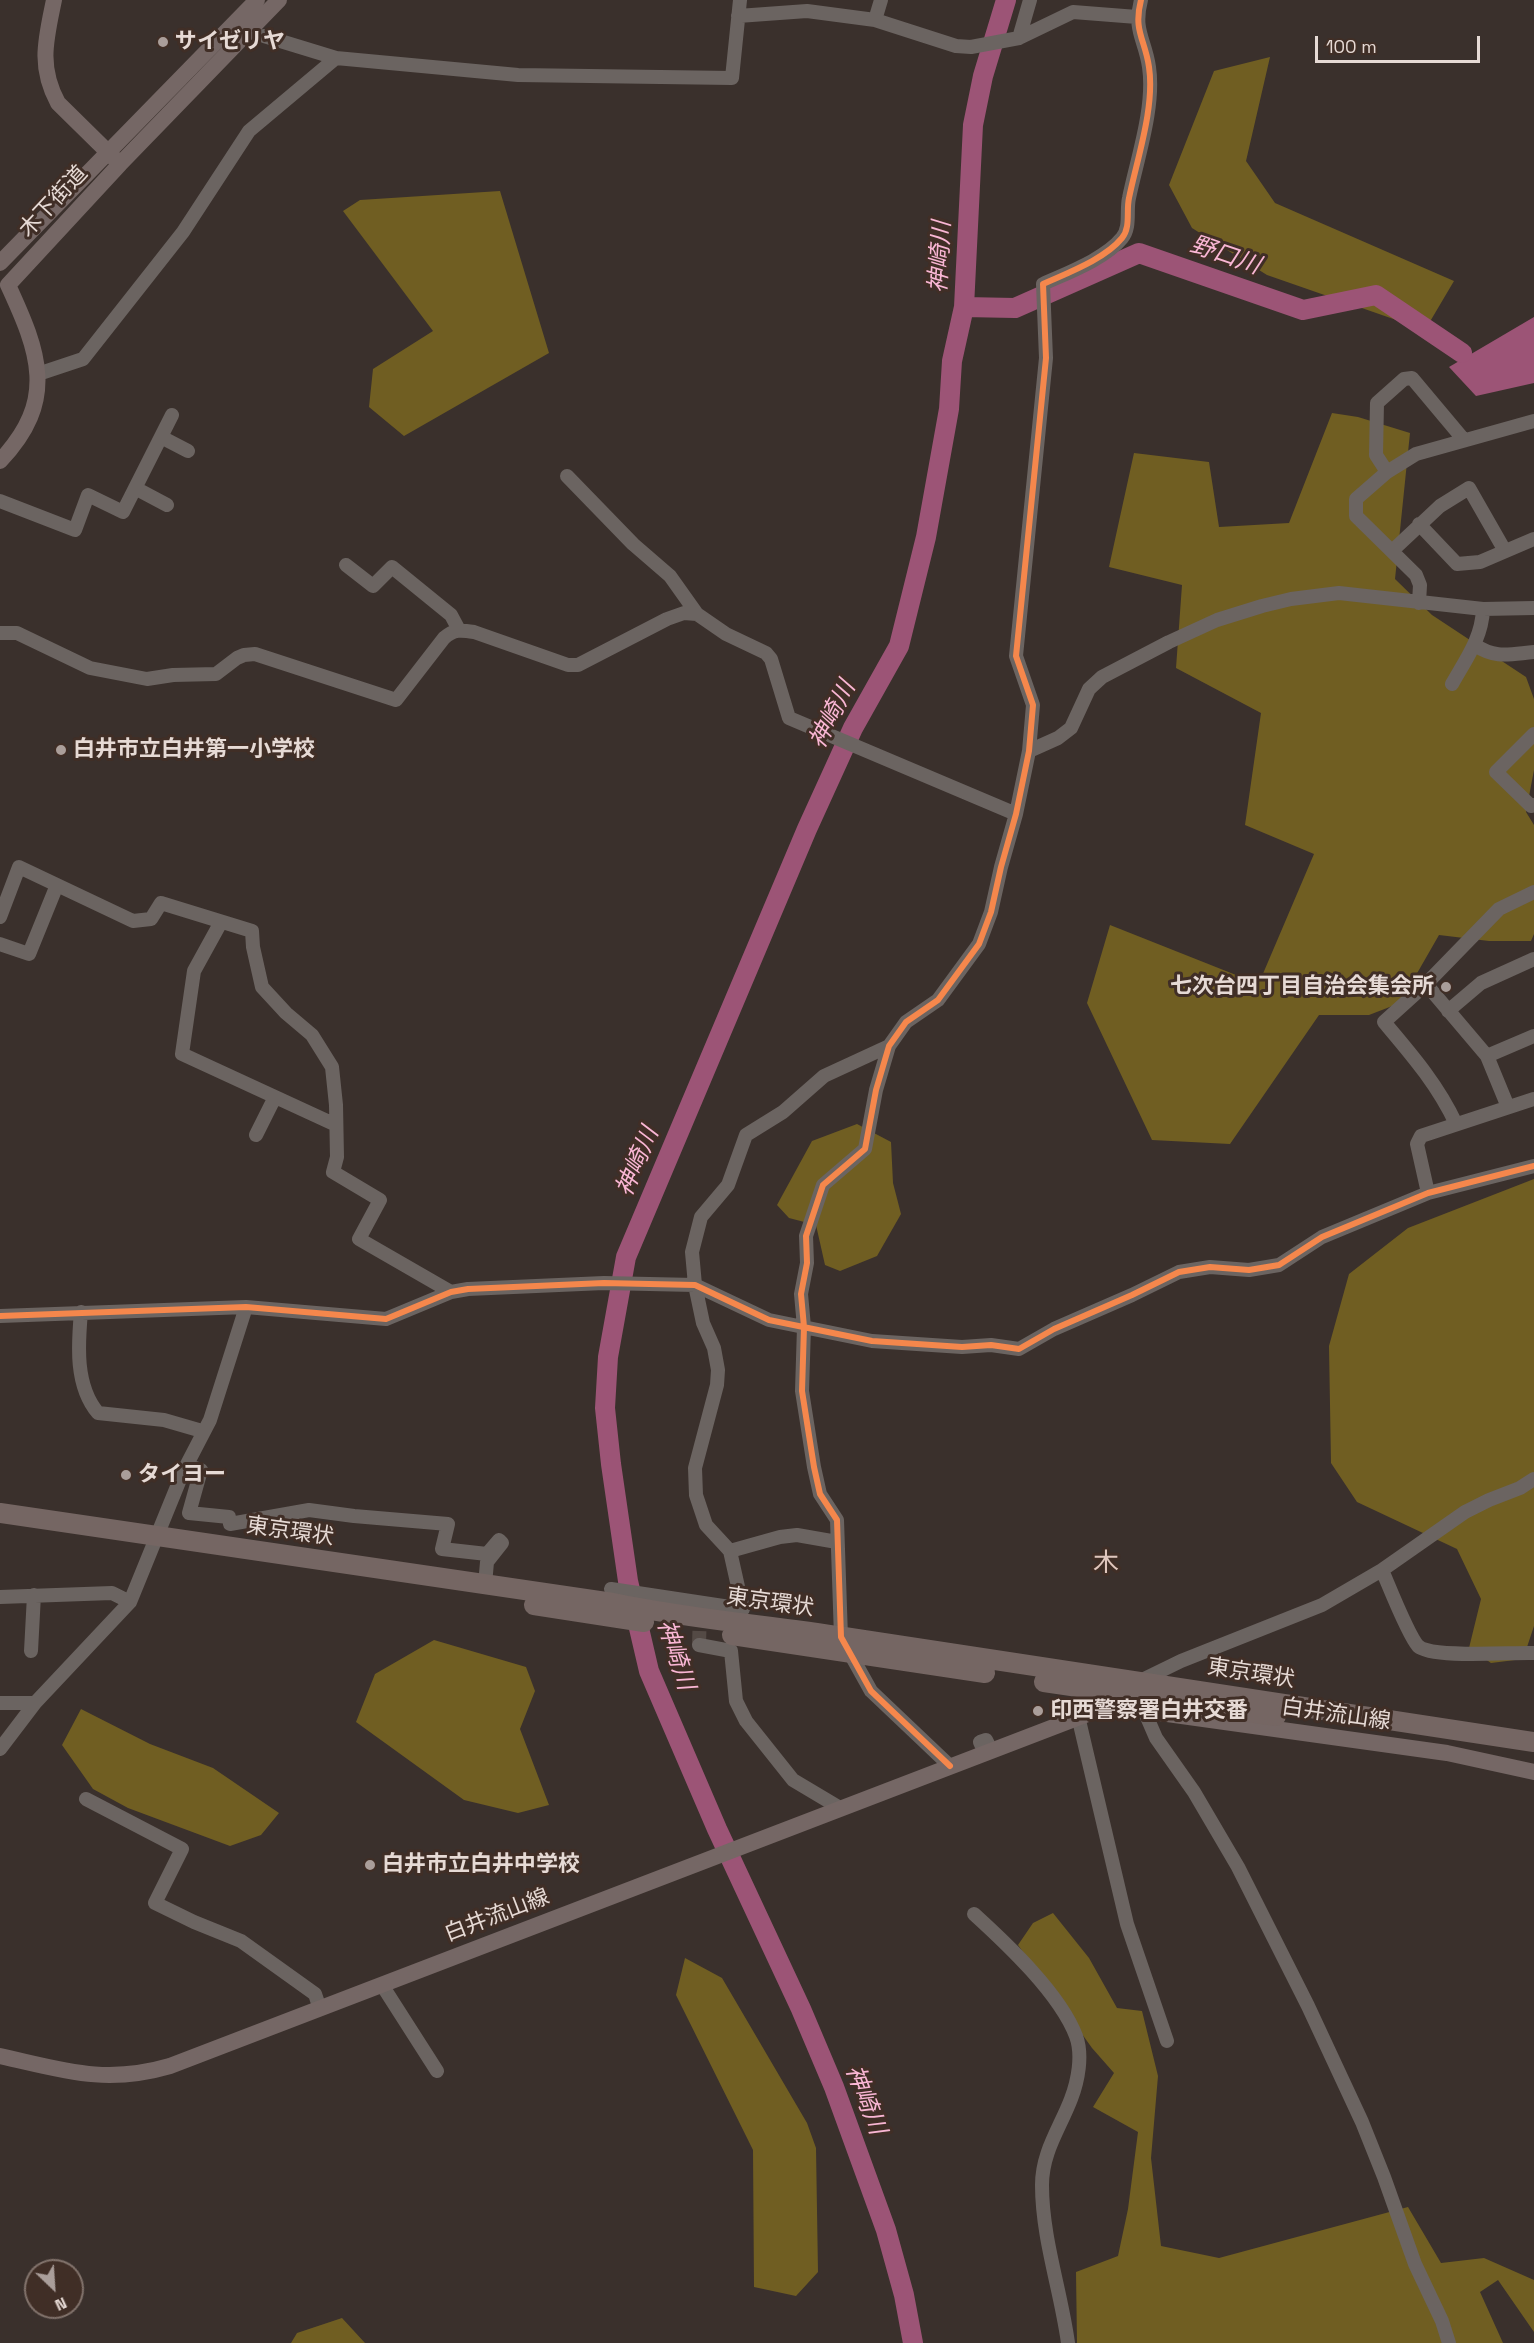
<!DOCTYPE html>
<meta charset="utf-8">
<style>
body{margin:0}
#map{position:relative;width:1534px;height:2343px;overflow:hidden;background:#3a302c;font-family:"Space Grotesk",sans-serif}
canvas{display:block}
.north{position:absolute;left:24px;top:2259px;width:60px;height:60px;box-sizing:border-box;background:#402e26;border:2px solid #82736c;border-radius:50%;rotate:155deg;font-size:16px;font-weight:700;line-height:24px;text-align:center;color:#e6dad5}
.north::after{content:'';display:block;margin:auto;width:21px;height:27px;background:#aa9e9a;clip-path:polygon(50% 0,100% 100%,50% 72%,0 100%)}
.scale{position:absolute;left:1315px;top:36px;width:165px;height:27px;box-sizing:border-box;border:3px solid #e6dad5;border-top:0;padding-left:8px;font-size:18px;line-height:21px;white-space:nowrap;color:#e6dad5;-webkit-text-stroke:4px #402e26;paint-order:stroke}
</style>
<div id="map">
<canvas width="1534" height="2343"></canvas>
<div class="north">N</div>
<div class="scale">100 m</div>
</div>
<script>
const ctx = document.querySelector('canvas').getContext('2d');
ctx.lineJoin = 'round';
function fill(path, color) {
  ctx.fillStyle = color;
  ctx.fill(path, 'evenodd');
}
function stroke(path, color, width, dash) {
  ctx.strokeStyle = color;
  ctx.lineWidth = width;
  ctx.lineCap = dash ? 'butt' : 'round';
  ctx.setLineDash(dash || []);
  ctx.stroke(path);
}
function write(font, color, halo, rows, align = 'center') {
  ctx.font = font + ' "Space Grotesk","Noto Sans JP",sans-serif';
  ctx.lineWidth = 6;
  ctx.setLineDash([]);
  ctx.textBaseline = 'middle';
  ctx.strokeStyle = halo;
  ctx.fillStyle = color;
  for (const [text, x, y, turn = 0] of rows) {
    ctx.save();
    ctx.translate(x, y);
    ctx.rotate((+turn || 0) * Math.PI / 180);
    ctx.textAlign = isNaN(turn) ? turn : align;
    if (halo) ctx.strokeText(text, 0, 0);
    ctx.fillText(text, 0, 0);
    ctx.restore();
  }
}
fill(new Path2D(`
 M1270 57 1246 161 1275 203 1454 281 1425 330 1267 275 1192 228 1169 185 1214 71Z
 M500 191 549 353 404 436 369 407 373 369 433 331 343 211 360 200Z
 M1332 413 1358 417 1410 433 1395 579 1432 615 1526 677 1534 699V770L1526 812 1534 825V934L1531 941H1489L1439 935 1400 1003 1369 1015H1319L1230 1144 1152 1140 1087 1003 1110 925 1236 975 1262 976 1314 854 1245 825 1261 713 1176 668 1182 585 1109 567 1134 453 1209 462 1219 527 1289 523Z
 M857 1124 891 1142 893 1183 901 1214 877 1256 840 1271 825 1265 816 1225 789 1218 777 1205 812 1141Z
 M1534 1179V1626L1523 1659 1491 1663 1469 1648 1481 1599 1457 1549 1357 1502 1331 1463 1329 1346 1349 1274 1408 1228Z
 M434 1640 526 1667 535 1691 520 1729 549 1805 518 1813 464 1800 356 1722 375 1674Z
 M81 1709 150 1744 213 1768 279 1813 261 1835 230 1846 128 1808 93 1789 62 1745Z
 M1053 1913 1089 1958 1117 2008 1142 2011 1158 2076 1151 2158 1161 2246 1219 2258 1408 2207 1441 2263 1484 2258 1534 2280V2332L1498 2280 1480 2292 1503 2343H1077L1076 2272 1118 2256 1128 2209 1138 2132 1093 2107 1114 2073 1092 2048 1018 1945 1033 1923Z
 M685 1958 722 1978 807 2123 816 2148 818 2272 796 2296 754 2287 753 2150 676 1995Z
 M342 2318 365 2343H291L297 2333Z`), '#705e22');
fill(new Path2D(`
 M1534 317V383L1476 396 1449 367Z`), '#9c5476');
stroke(new Path2D(`
 M964 307 1015 308 1139 253 1303 310 1376 295 1462 353
 M913 2343 904 2295 886 2230 834 2087 801 2009 717 1829 649 1671 628 1581 611 1464 605 1408 608 1357 626 1257 807 829 853 728 899 646 926 537 949 409 952 361 964 307 973 125 983 76 1006 0`), '#9c5476', 20);
stroke(new Path2D(`
 M699 1645 700 1611`), '#544a45', 14, [14, 7]);
stroke(new Path2D(`
 M738 16 807 11 875 20 956 46 971 47 1019 38 1073 12 1137 17
 M875 20 881 0
 M264 36 336 58 518 75 732 78 740 0
 M1019 38 1030 0
 M38 374 83 359 183 232 249 131 336 58
 M161 437 188 451
 M1387 472 1376 455 1377 403 1404 379 1412 378 1464 440
 M567 476 633 544 670 576 697 614
 M135 488 167 505
 M0 501 75 530 88 495 123 512 172 415
 M1419 524 1457 564 1480 562 1534 539
 M1392 551 1440 506 1469 488 1505 551
 M346 565 373 586 392 567 451 615 459 630
 M1419 603 1420 585 1416 575 1356 516V499L1387 472 1416 454 1534 421
 M0 633H17L90 668 147 679 173 675 216 674 237 658 244 655 255 654 396 700 444 638C454 629 461 630 474 632L568 665H578L667 619 684 613 697 614 726 634 766 653 771 659 789 718 1016 814
 M1475 645C1495 659 1510 654 1534 652
 M1452 684C1466 659 1482 638 1483 609
 M1534 734 1496 772 1531 806 1534 805
 M1029 751 1058 738 1071 728 1089 689 1102 677 1169 642 1217 620 1262 606 1291 599 1339 593 1483 609 1534 608
 M0 917 19 867 133 921 151 919 161 903 252 931 253 947 262 987 286 1013 312 1035 332 1067 336 1105 337 1157 333 1172 380 1200 359 1239 451 1292
 M221 922 194 971 182 1054 336 1125
 M0 944 29 954 57 885
 M1426 984 1487 1056 1508 1107
 M1448 1011 1481 983 1534 959
 M1487 1056 1534 1036
 M1456 1124C1438 1085 1411 1054 1384 1022L1426 984 1499 909 1534 892
 M256 1135 275 1097
 M1428 1193 1417 1144 1421 1136 1534 1099
 M81 1312C78 1345 75 1386 98 1413L164 1420 202 1431
 M0 1316 246 1307 386 1319 451 1292 468 1289 604 1283 695 1285 769 1320 872 1341 962 1347 991 1345 1019 1349 1054 1329 1132 1295 1179 1272 1210 1267 1249 1270 1279 1265 1322 1237 1428 1193 1534 1166
 M187 1465 201 1470 189 1513 229 1517 230 1524 309 1510 354 1516 448 1524 442 1549 487 1554 499 1540 502 1543 487 1562 485 1585
 M730 1551 780 1537 797 1535 837 1542
 M1382 1570C1389 1586 1408 1635 1418 1646 1432 1659 1512 1652 1534 1653
 M611 1589 743 1609 730 1551 706 1525 696 1495 695 1468 717 1385 718 1370 714 1348 703 1323 695 1285 692 1252 701 1217 728 1185 746 1135 783 1112 824 1076 889 1046
 M0 1597 112 1593 130 1602
 M699 1645 731 1651 736 1701 746 1721 793 1780 840 1808
 M31 1651 34 1595
 M1140 1681 1181 1661 1322 1605 1382 1570 1465 1512 1489 1500 1520 1488 1534 1479
 M1140 1701 1156 1738 1194 1792 1238 1867 1308 2006 1362 2122 1384 2177 1415 2264 1442 2321 1449 2343
 M0 1703H35
 M1078 1716 1127 1924 1167 2041
 M0 1749 35 1703 130 1602 183 1472 210 1420 246 1307
 M985 1753 980 1742 986 1740 991 1750
 M950 1766 871 1691 841 1637 837 1520 820 1494 814 1467 802 1391 804 1327 801 1294 807 1263 806 1236 823 1185 865 1149 876 1090 889 1046 906 1022 938 1000 979 944 991 912 1001 867 1016 814 1029 751 1033 705 1016 656 1046 358 1043 284C1067 273 1105 259 1122 238 1131 227 1126 211 1129 198 1137 159 1155 107 1149 67 1145 39 1133 31 1141 0
 M86 1799 182 1849 155 1903 194 1922 241 1941 315 1994 320 2009
 M974 1914C1008 1945 1060 1994 1076 2036 1083 2055 1078 2081 1071 2099 1060 2128 1042 2152 1042 2185 1042 2238 1061 2291 1068 2343
 M382 1985 437 2071`), '#6b6461', 14);
stroke(new Path2D(`
 M120 164 279 0
 M0 263 257 0
 M0 461C58 400 39 352 8 285L120 164 58 103C38 66 46 39 54 0
 M1137 1695 1153 1712 1447 1753 1534 1772
 M0 2056C63 2070 105 2085 170 2066L1137 1695`), '#756765', 16);
stroke(new Path2D(`
 M0 1513 613 1603C689 1619 767 1625 844 1637 1074 1673 1304 1706 1534 1742
 M534 1605 644 1622
 M732 1635 985 1673
 M1044 1682 1276 1716`), '#756663', 20);
stroke(new Path2D(`
 M0 1316 246 1307 386 1319 451 1292 468 1289 604 1283 695 1285 769 1320 872 1341 962 1347 991 1345 1019 1349 1054 1329 1132 1295 1179 1272 1210 1267 1249 1270 1279 1265 1322 1237 1428 1193 1534 1166
 M950 1766 871 1691 841 1637 837 1520 820 1494 814 1467 802 1391 804 1327 801 1294 807 1263 806 1236 823 1185 865 1149 876 1090 889 1046 906 1022 938 1000 979 944 991 912 1001 867 1016 814 1029 751 1033 705 1016 656 1046 358 1043 284C1067 273 1105 259 1122 238 1131 227 1126 211 1129 198 1137 159 1155 107 1149 67 1145 39 1133 31 1141 0`), '#f5874c', 6);
for (const [x, y, r, color] of [
 [163,42,6,"#aa9e9a"],
 [61,750,6,"#aa9e9a"],
 [1446,987,6,"#aa9e9a"],
 [126,1475,6,"#aa9e9a"],
 [1038,1711,6,"#aa9e9a"],
 [370,1865,6,"#aa9e9a"]
]) {
  const dot = new Path2D();
  dot.arc(x, y, r, 0, 2 * Math.PI);
  ctx.fillStyle = color;
  ctx.fill(dot);
  stroke(dot, '#402e26', 2);
}
write('bold 22px', '#e6dad5', '#402e26', [
 ["サイゼリヤ",175,42],
 ["白井市立白井第一小学校",73,750],
 ["七次台四丁目自治会集会所",1434,987,"right"],
 ["タイヨー",138,1475],
 ["印西警察署白井交番",1050,1711],
 ["白井市立白井中学校",382,1865]
], 'left');
write('22px', '#e6dad5', '#402e26', [
 ["木下街道",54,202,-47],
 ["東京環状",290,1532,8],
 ["東京環状",770,1603,8],
 ["東京環状",1251,1674,9],
 ["白井流山線",1336,1715,8],
 ["白井流山線",497,1916,-21]
]);
write('italic 24px', '#f9b6d4', '#402e26', [
 ["野口川",1225,256,19],
 ["神崎川",941,257,-87],
 ["神崎川",833,715,-63],
 ["神崎川",638,1162,-67],
 ["神崎川",675,1655,72],
 ["神崎川",865,2100,69]
]);
write('26px', '#dfc6bd', '#402e26', [
 ["木",1106,1564]
]);
</script>
